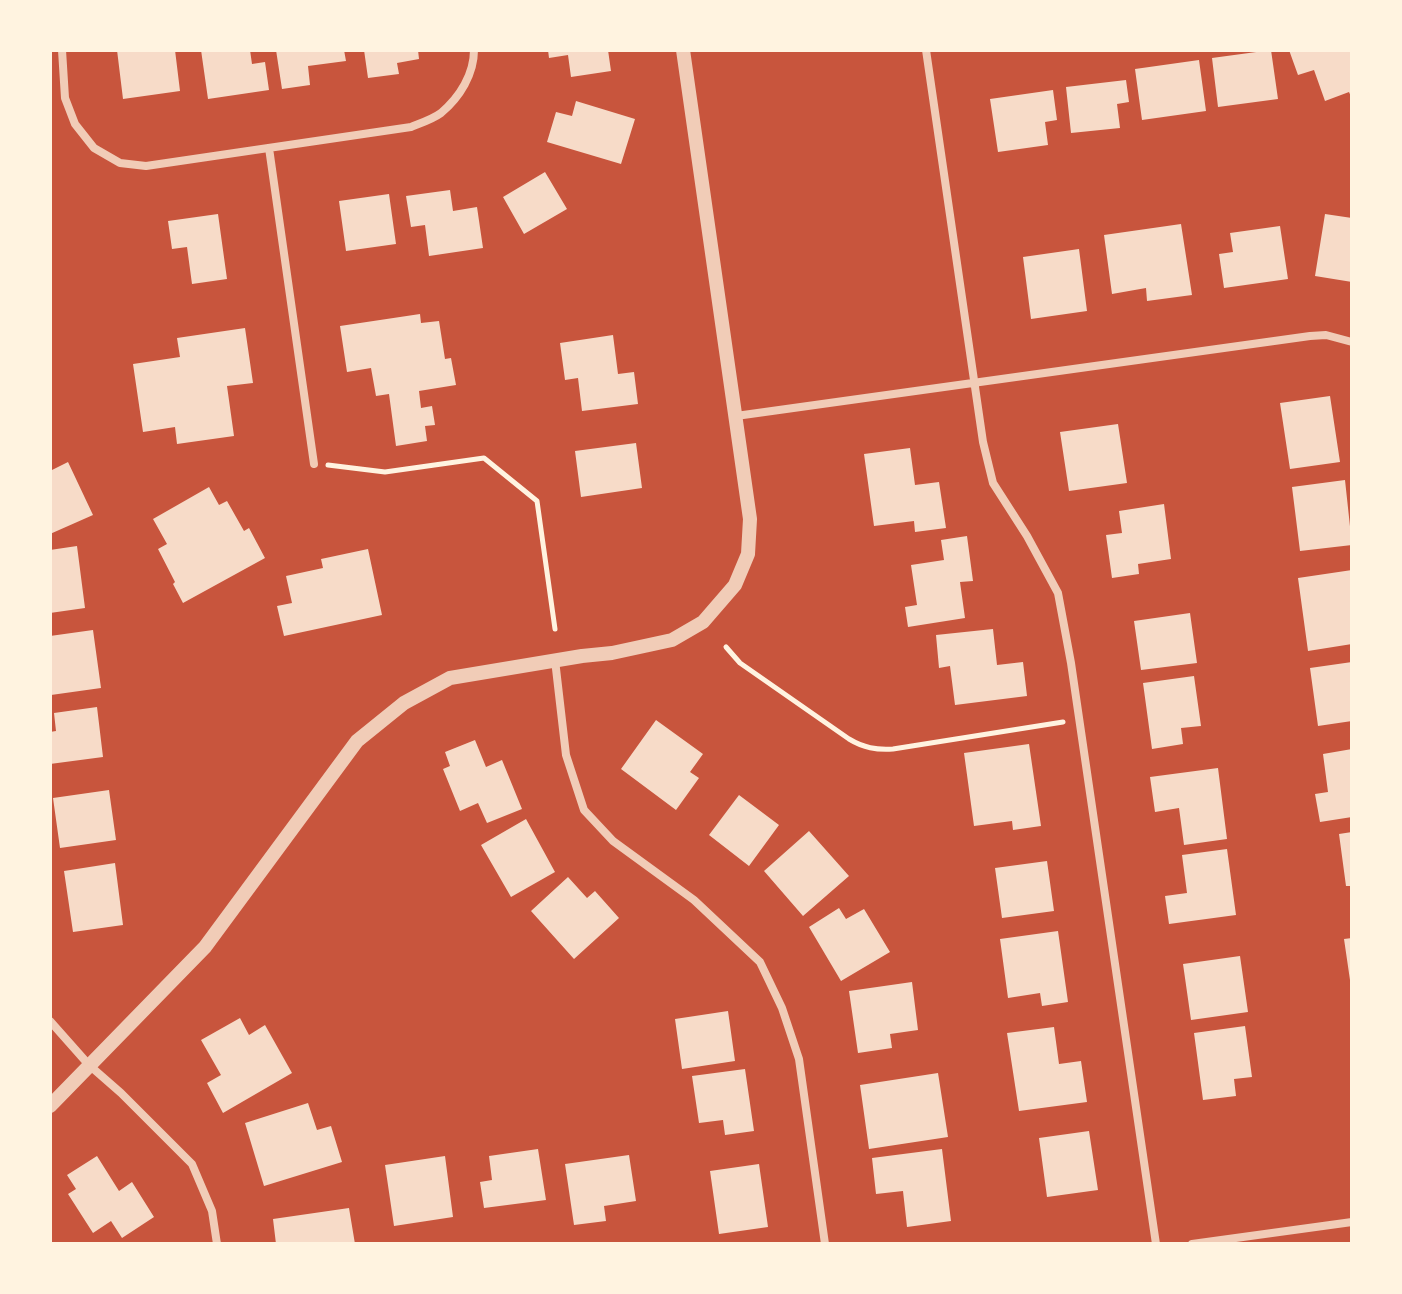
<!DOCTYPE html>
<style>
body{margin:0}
#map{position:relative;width:1402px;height:1294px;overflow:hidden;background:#c8553d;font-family:"Open Sans",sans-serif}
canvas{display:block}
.frame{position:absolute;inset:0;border:52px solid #fff3e0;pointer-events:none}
</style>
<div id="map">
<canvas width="1402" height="1294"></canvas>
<div class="frame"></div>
</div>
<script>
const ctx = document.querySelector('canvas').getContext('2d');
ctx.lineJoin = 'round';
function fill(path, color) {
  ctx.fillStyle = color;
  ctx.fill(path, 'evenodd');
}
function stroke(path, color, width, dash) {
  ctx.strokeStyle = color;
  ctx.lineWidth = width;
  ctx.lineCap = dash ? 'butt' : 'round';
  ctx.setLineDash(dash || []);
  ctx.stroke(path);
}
fill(new Path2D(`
 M117 50H175L180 91 123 99Z
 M201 50H250L252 64 265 62 269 90 208 99Z
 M276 50H344L346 61 308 66 310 85 282 89Z
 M364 50H418L419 59 397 63 399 74 368 78Z
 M548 50H608L611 71 571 77 568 55 549 58Z
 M1271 50 1278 99 1218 107 1212 58Z
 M1289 50H1352V99L1349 92 1325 101 1314 70 1298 75Z
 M1199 60 1206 111 1142 120 1135 69Z
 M1126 80 1129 102 1117 104 1120 128 1071 133 1066 87Z
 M1053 90 1057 120 1045 122 1048 145 998 152 990 99Z
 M576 101 635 119 621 164 547 142 556 112 572 116Z
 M545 172 567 209 524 234 503 197Z
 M450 190 453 211 477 207 483 248 429 256 425 225 411 227 406 196Z
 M389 194 396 244 346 251 339 201Z
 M218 214 227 279 192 284 187 247 172 249 168 221Z
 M1325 214 1352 218V282L1315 276Z
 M1181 224 1192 295 1147 301 1146 288 1112 294 1104 235Z
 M1280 226 1288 279 1224 288 1219 254 1233 252 1230 233Z
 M1079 249 1087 311 1031 319 1023 257Z
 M420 314 421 323 439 321 445 359 451 358 456 385 419 391 421 408 432 406 435 425 425 426 427 441 396 446 389 394 376 396 371 368 347 372 340 326Z
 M245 328 253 383 227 386 234 436 177 444 175 427 143 432 133 364 180 357 177 338Z
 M613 335 618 374 634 372 638 404 582 411 578 378 565 380 560 343Z
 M1330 396 1340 462 1290 469 1280 403Z
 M1118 424 1127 483 1069 491 1060 432Z
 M636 443 642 488 581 497 575 451Z
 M910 448 915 485 939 482 946 528 915 532 914 521 874 526 864 454Z
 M68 462 93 515 50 534V471Z
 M1345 480 1352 545 1300 551 1292 487Z
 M209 487 219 505 227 501 244 531 249 528 265 558 183 603 173 584 175 582 158 549 167 544 153 519Z
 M1164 504 1171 559 1138 564 1139 574 1112 578 1106 535 1122 533 1119 511Z
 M967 536 973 581 960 582 965 618 908 627 905 607 917 605 911 565 944 560 941 540Z
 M77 546 85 608 50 613V550Z
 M368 549 382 615 284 636 277 606 292 603 286 576 323 568 321 559Z
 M1352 570V616H1350L1352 644 1308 651 1298 578Z
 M1190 613 1197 663 1141 670 1134 621Z
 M993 629 997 665 1023 662 1027 696 955 705 950 666 939 668 936 635Z
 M93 630 101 688 51 695 50 636Z
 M1352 662V721L1318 726 1310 668Z
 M1194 676 1201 726 1181 728 1183 744 1152 749 1143 683Z
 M97 707 103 757 50 764V732L56 731 54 713Z
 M656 720 703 754 690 772 699 778 676 810 621 769Z
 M475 740 486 767 502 760 522 809 487 823 478 803 460 811 443 769 450 766 445 752Z
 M1029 744 1041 826 1013 830 1012 821 974 826 964 753Z
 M1352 749V817L1320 822 1315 794 1328 792 1323 754Z
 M1218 768 1227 839 1184 845 1179 808 1155 812 1150 777Z
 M109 790 116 840 60 848 53 798Z
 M739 795 779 825 749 866 709 835Z
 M526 819 555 872 511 897 481 845Z
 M809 831 849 876 803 916 764 871Z
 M1352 832V886H1346L1339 834Z
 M1227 849 1236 915 1169 924 1165 896 1187 893 1182 855Z
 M1047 861 1054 911 1002 918 995 868Z
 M115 863 123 925 73 932 64 871Z
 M568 877 587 898 595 891 619 918 574 959 531 911Z
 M839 908 846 919 864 909 890 952 841 981 809 927Z
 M1058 931 1068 1002 1042 1006 1040 993 1008 998 1000 939Z
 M1352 938V980H1350L1344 939Z
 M1240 956 1248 1012 1191 1020 1183 964Z
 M912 982 918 1030 890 1034 892 1048 858 1053 849 991Z
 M728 1011 735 1061 682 1069 675 1019Z
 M240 1018 249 1035 265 1025 292 1073 223 1113 207 1083 221 1075 201 1040Z
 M1245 1026 1252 1077 1234 1079 1236 1096 1203 1100 1194 1033Z
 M1054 1027 1059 1064 1081 1061 1087 1102 1019 1111 1007 1033Z
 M745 1069 754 1131 725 1135 723 1120 699 1123 692 1076Z
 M938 1073 948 1137 869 1149 860 1085Z
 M308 1103 317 1130 331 1126 342 1162 264 1186 245 1123Z
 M1089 1131 1098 1190 1047 1197 1039 1138Z
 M538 1149 546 1200 484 1208 480 1182 492 1180 489 1156Z
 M942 1149 951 1221 907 1227 903 1191 876 1194 872 1158Z
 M629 1155 636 1201 604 1206 606 1221 574 1225 565 1164Z
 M97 1156 119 1191 132 1182 154 1217 122 1238 111 1221 93 1233 68 1194 76 1189 67 1175Z
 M445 1156 453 1217 394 1226 385 1165Z
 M759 1164 768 1227 719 1234 710 1171Z
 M349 1208 355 1244H276L273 1219Z`), '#f7dbc8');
stroke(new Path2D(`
 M328 465 385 472 484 458 537 501 555 629
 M726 647 740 663 849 739C864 748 876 750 893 749L1063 722`), '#fff3e0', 5);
stroke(new Path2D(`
 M62 50 65 98 75 124 94 148 120 163 146 166 411 127C421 123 433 119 441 113 460 97 474 74 474 50
 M926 50 983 442 993 483 1027 536 1058 593 1071 663 1156 1244
 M269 148 314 464
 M736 416 1310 336 1326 335 1352 342
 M555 660 566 755 584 810 613 841 694 900 760 962 782 1008 799 1059 825 1244
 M50 1021 89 1065 121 1093 192 1164 212 1211 217 1244
 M1192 1244 1352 1222`), '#f1ccb7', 8);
stroke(new Path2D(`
 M50 1106 205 947 357 741 404 703 450 678 582 656 612 653 672 640 703 622 735 585 748 554 750 519 683 50`), '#f1ccb7', 14);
</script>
